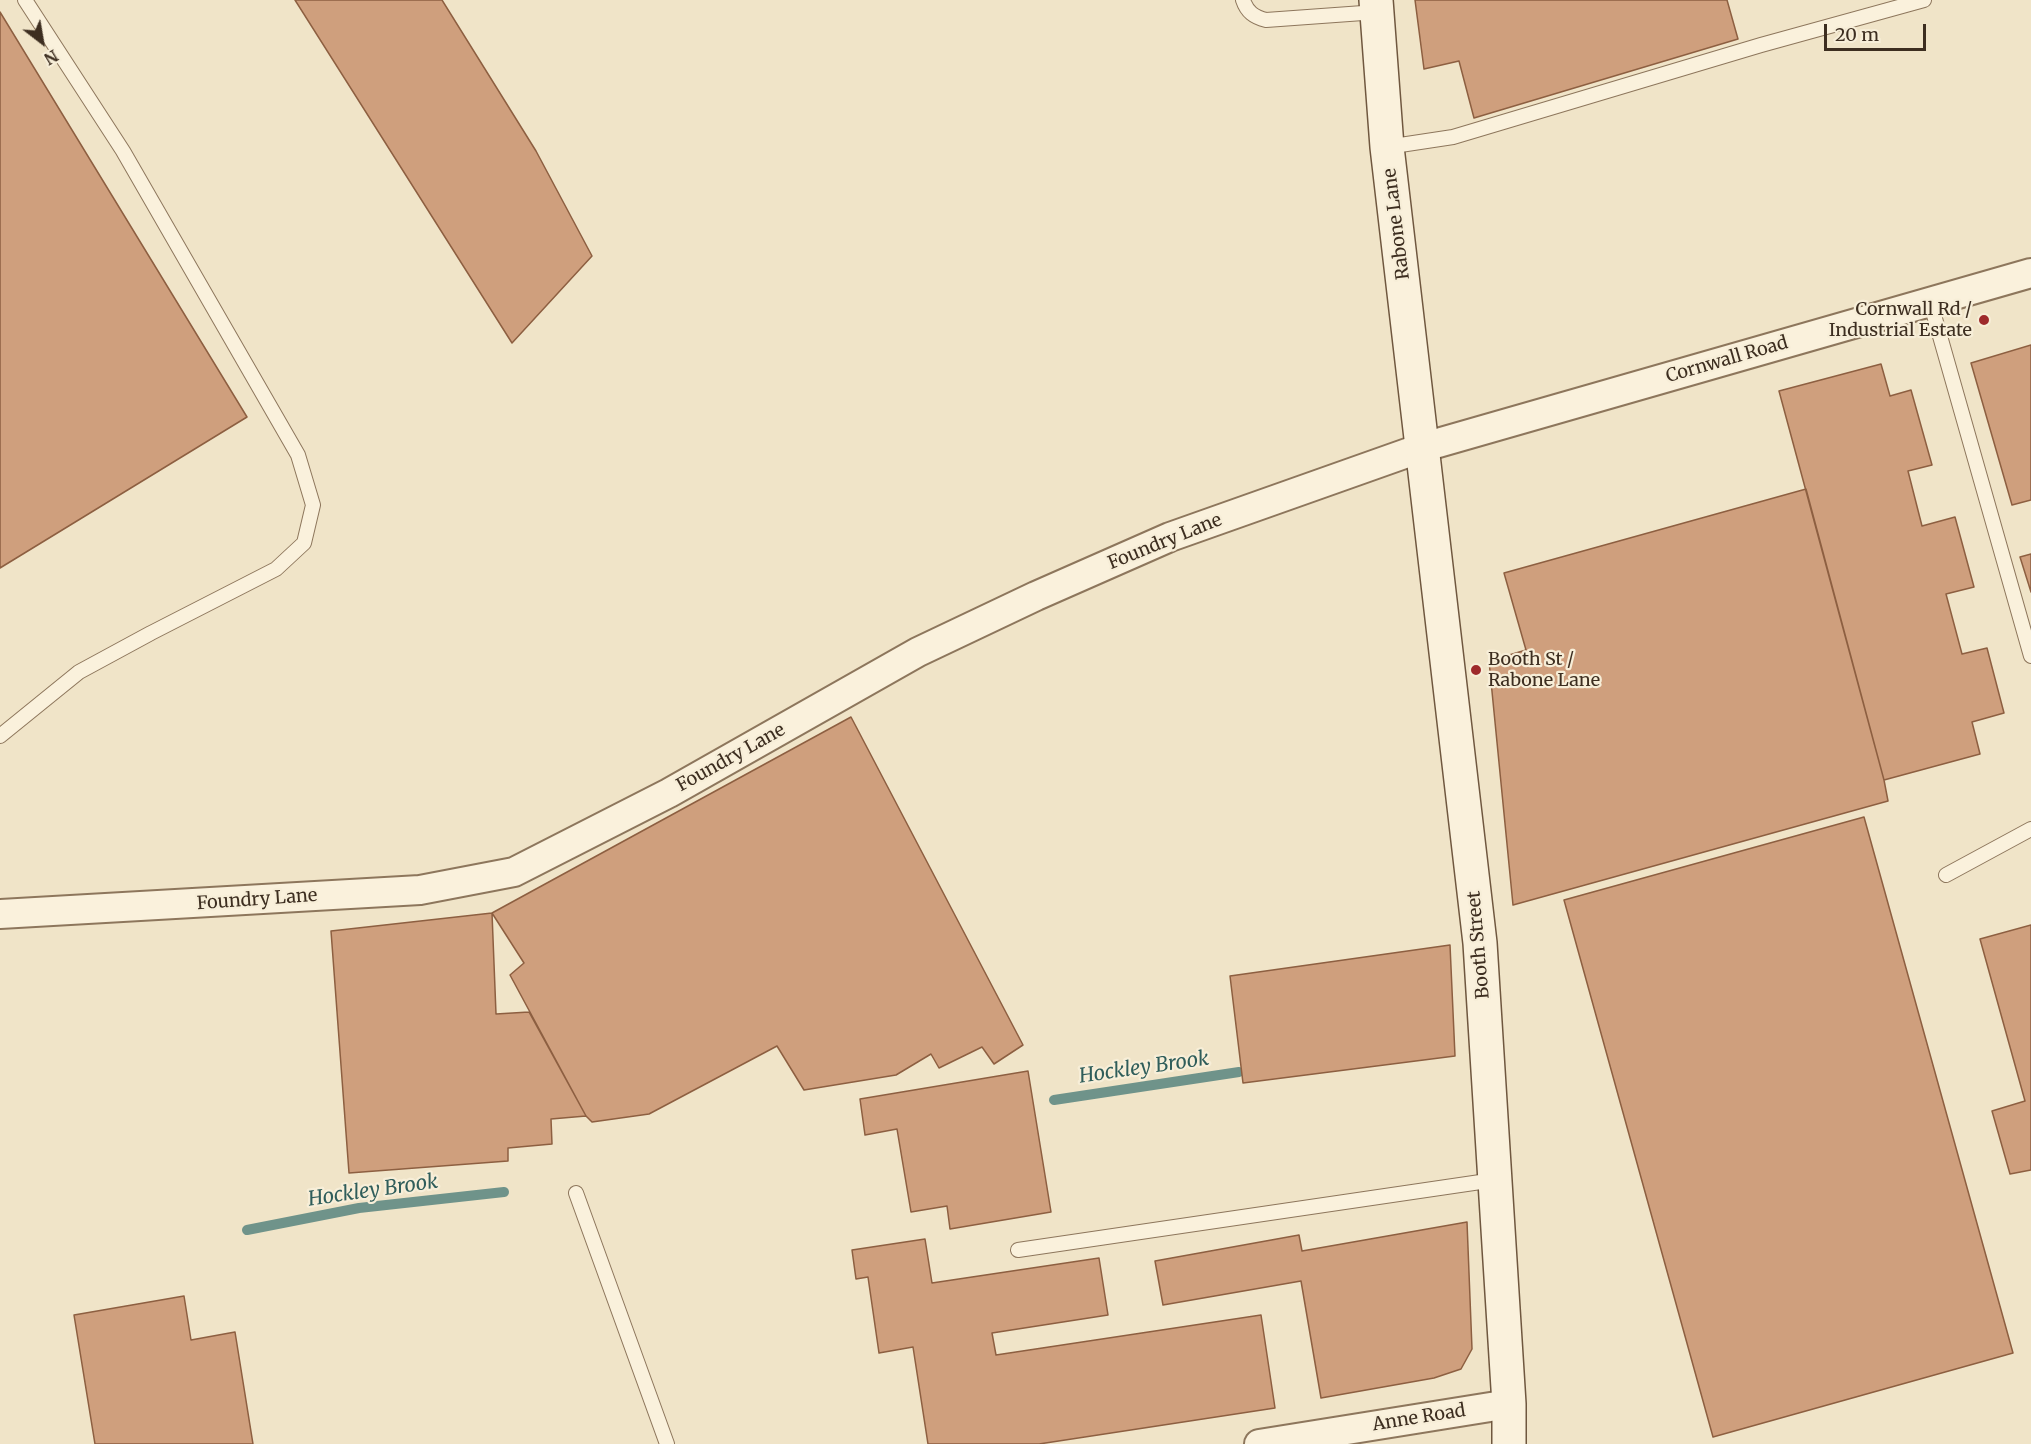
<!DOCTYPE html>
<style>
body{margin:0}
#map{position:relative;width:2031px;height:1444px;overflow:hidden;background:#f0e4c8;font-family:Merriweather,serif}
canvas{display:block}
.north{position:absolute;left:12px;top:12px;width:60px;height:60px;-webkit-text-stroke:4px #f7eed8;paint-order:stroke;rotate:149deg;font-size:16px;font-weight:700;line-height:24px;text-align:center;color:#3d2e20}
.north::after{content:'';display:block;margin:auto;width:21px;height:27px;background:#3d2e20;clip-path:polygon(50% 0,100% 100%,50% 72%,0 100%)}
.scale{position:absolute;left:1824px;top:24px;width:102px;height:27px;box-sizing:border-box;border:3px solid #3d2e20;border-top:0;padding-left:8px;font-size:18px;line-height:21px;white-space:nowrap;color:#3d2e20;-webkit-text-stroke:4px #f7eed8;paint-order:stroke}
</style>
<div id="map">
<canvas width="2031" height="1444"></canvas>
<div class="north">N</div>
<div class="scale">20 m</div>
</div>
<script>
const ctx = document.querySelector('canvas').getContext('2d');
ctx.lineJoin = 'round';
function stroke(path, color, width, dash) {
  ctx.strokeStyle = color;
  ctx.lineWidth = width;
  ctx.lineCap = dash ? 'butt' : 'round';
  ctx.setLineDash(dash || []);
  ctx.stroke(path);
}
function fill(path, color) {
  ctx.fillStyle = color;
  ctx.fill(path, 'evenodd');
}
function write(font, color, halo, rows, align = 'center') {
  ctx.font = font + ' Merriweather,serif';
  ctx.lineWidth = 4.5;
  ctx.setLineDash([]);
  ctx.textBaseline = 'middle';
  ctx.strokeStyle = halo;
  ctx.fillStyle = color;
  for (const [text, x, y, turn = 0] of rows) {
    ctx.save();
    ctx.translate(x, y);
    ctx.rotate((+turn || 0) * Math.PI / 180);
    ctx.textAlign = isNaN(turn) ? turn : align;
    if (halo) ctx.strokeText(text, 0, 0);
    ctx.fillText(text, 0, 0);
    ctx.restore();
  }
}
stroke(new Path2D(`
 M1054 1100 1239 1072
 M247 1230 359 1208 504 1192`), '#6f938a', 10);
const building = new Path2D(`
 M295 0H442L536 151 592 256 512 343Z
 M1415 0H1727L1738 39 1474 118 1459 61 1424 69Z
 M0 12 247 417 0 568Z
 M2031 345V500L2012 505 1971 363Z
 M1881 364 1890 396 1911 390 1932 465 1908 471 1922 526 1955 517 1974 587 1946 594 1962 654 1987 648 2004 713 1972 722 1980 754 1884 780 1779 391Z
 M1806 489 1884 780 1888 801 1513 905 1489 661 1526 650 1504 573Z
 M2031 554V592L2020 557Z
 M851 717 1023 1045 994 1064 982 1047 939 1068 931 1054 896 1075 804 1090 777 1046 649 1114 592 1122 586 1116 510 975 524 963 492 913Z
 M1864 817 2013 1353 1713 1437 1564 900Z
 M492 913 496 1014 529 1012 586 1116 551 1119 552 1144 508 1148V1161L349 1173 331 931Z
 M2031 925V1170L2010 1174 1992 1111 2025 1101 1980 939Z
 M1450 945 1455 1056 1243 1083 1230 976Z
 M1028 1071 1051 1212 950 1229 947 1206 911 1212 897 1129 865 1135 860 1099Z
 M1467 1222 1472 1349 1461 1369 1434 1378 1321 1398 1301 1281 1163 1305 1155 1261 1299 1235 1302 1251Z
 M925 1239 932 1283 1099 1258 1108 1315 992 1333 996 1355 1261 1315 1275 1408 1039 1444H928L913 1347 879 1353 868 1277 856 1279 852 1250Z
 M184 1296 191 1340 235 1332 253 1444H95L74 1315Z`);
fill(building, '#cf9f7d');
stroke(building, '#8d5f41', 1.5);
const lane = new Path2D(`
 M1243 0C1247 12 1254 17 1266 20L1377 12
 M1387 147 1453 137 1761 45 1924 0
 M1930 301 2031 656
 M0 736 79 672 151 633 276 569 304 543 313 505 298 455 123 151 25 0
 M1946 875 2031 829
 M576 1193 667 1444
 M1018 1250 1494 1180`);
const street = new Path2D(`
 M0 914 420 890 514 872 669 793 918 652 1036 596 1170 537 1424 447 2031 273
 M1259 1444 1509 1404`);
const secondary = new Path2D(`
 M1376 0 1387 147 1480 943 1509 1404V1444`);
stroke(lane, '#8d765c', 16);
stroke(street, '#8d765c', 32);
stroke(secondary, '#6f573f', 36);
stroke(lane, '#faf1dc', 14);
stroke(street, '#faf1dc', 28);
stroke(secondary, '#faf1dc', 33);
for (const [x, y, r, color] of [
 [1984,320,6,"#9e2a2b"],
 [1476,670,6,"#9e2a2b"]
]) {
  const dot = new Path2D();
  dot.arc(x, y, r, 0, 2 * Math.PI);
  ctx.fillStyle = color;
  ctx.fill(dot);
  stroke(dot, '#f7eed8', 2);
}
write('18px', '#3d2e20', '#f7eed8', [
 ["Rabone Lane",1397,224,-97],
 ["Cornwall Road",1727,360,-16],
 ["Foundry Lane",1165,542,-22],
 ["Foundry Lane",731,758,-29],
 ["Foundry Lane",257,900,-4],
 ["Booth Street",1479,945,-95],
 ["Anne Road",1419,1418,-9]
]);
write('18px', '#3d2e20', '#f7eed8', [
 ["Cornwall Rd /",1972,310],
 ["Industrial Estate",1972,331],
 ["Booth St /",1488,660,"left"],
 ["Rabone Lane",1488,681,"left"]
], 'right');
write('italic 20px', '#2f5d5a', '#f7eed8', [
 ["Hockley Brook",1144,1068,-8],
 ["Hockley Brook",373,1191,-8]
]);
</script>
